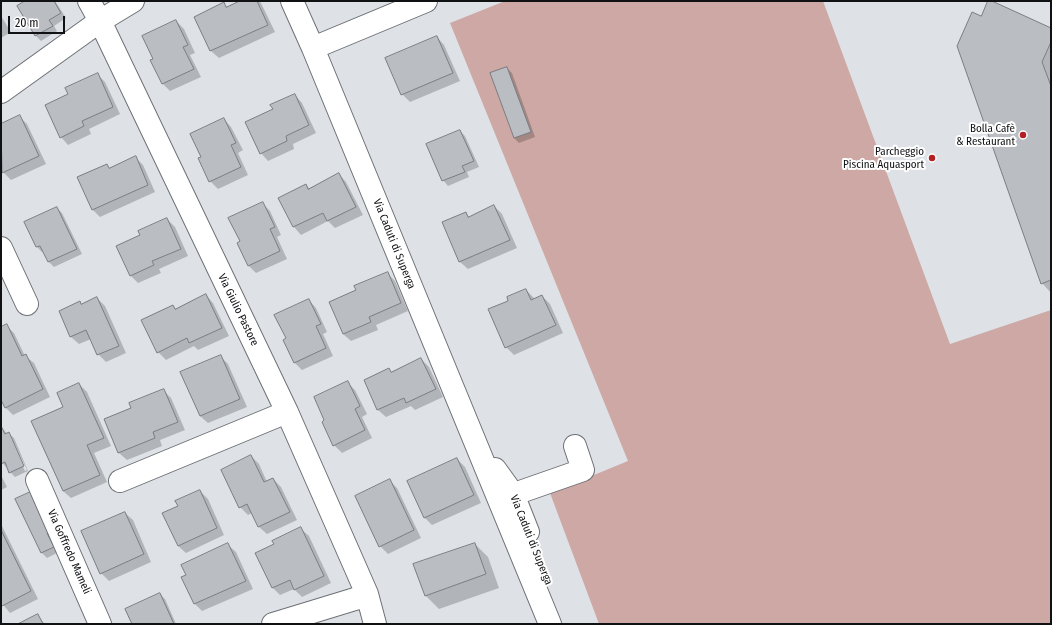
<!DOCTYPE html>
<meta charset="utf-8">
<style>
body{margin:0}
#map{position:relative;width:1052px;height:625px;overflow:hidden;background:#dee2e7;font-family:"Fira Sans Condensed",sans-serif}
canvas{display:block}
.frame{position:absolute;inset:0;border:2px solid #101113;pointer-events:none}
.scale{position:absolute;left:8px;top:16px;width:57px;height:18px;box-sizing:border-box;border:2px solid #101113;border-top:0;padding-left:5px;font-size:12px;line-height:14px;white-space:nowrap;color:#101113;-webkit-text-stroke:3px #fff;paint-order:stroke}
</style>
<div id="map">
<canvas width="1052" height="625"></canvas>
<div class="frame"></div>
<div class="scale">20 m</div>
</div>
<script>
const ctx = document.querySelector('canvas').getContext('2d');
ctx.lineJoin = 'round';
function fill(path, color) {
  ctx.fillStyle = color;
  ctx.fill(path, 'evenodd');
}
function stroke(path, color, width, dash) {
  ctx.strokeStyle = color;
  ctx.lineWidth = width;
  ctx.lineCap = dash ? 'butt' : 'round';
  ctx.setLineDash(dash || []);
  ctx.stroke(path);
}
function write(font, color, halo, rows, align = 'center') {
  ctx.font = font + ' "Fira Sans Condensed",sans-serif';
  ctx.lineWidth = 4;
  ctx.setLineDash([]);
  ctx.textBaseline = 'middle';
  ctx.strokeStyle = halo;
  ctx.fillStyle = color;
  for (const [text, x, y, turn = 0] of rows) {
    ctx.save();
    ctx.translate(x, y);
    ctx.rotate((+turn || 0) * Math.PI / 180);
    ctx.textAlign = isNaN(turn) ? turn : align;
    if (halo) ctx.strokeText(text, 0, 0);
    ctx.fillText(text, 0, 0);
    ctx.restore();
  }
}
fill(new Path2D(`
 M505 1H823L950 344 1051 310V624H599L550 493 628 461 450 23Z`), '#cda8a4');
fill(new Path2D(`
 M27 1H55L66 18 54 26 57 31 41 41 36 36 19 6Z
 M242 1H259L261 3 275 32 219 58 211 51 195 17 224 4 228 8Z
 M989 1 1051 29V293L1042 283 982 17Z
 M1 16 11 32 1 38Z
 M176 21 184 29 195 53 190 55 201 77 170 91 162 83 154 59Z
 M437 37 444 45 460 81 410 102 402 94Z
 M507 68 512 73 535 137 519 143 514 138Z
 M97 74 105 82 120 114 89 129 91 134 68 145 61 137 69 95Z
 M295 95 302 103 316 133 293 144 294 149 268 161 261 153 274 109Z
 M20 117 27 124 46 164 11 180 3 172 1 168V125Z
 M224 119 231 127 243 150 238 153 248 175 218 189 210 181 202 157Z
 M460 131 465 136 479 167 467 172 469 177 448 186 443 180Z
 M135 157 143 165 155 192 100 217 93 210 78 177 106 165 110 169Z
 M339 174 346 182 363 215 335 228 328 221 301 235 294 227 279 198 306 185 310 189Z
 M262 203 270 211 281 235 277 237 287 259 256 273 249 266 241 241Z
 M494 206 502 214 517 248 468 269 460 262 443 223 465 213 469 217Z
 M57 208 62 213 82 254 54 267 49 262 44 251 42 252 37 247 25 223Z
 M167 219 175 227 188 256 159 269 161 273 138 283 130 275 141 236Z
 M387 273 395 281 408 311 376 325 378 330 351 341 343 334 357 290Z
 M526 290 535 299 542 296 550 304 563 333 514 355 506 347 509 301Z
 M206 295 213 303 229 336 198 350 194 346 166 360 158 352 172 306 176 309Z
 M97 298 105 306 126 353 106 362 98 354 91 339 79 344 71 337 60 311 80 303 82 305Z
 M309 300 316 308 327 332 323 334 333 356 302 370 295 363 284 340 287 339Z
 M7 326 14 333 25 356 34 363 50 397 13 415 5 407 1 398V328Z
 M220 356 228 364 247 407 208 423 200 416Z
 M421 359 429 367 443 397 415 410 411 406 386 417 378 410 365 381 389 369 392 373Z
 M347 382 355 390 367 414 362 417 372 438 342 453 334 445Z
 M79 384 87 392 111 446 94 453 107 482 71 498 63 491 64 408Z
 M163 390 171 398 185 430 160 440 162 446 127 460 119 453 105 420 132 409Z
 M1 426 7 434 8 433 14 438 28 471 15 477 10 472 8 468H7L1 461ZM10 438H12L27 470 25 471Z
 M251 456 259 464 267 482 273 479 281 487 297 520 267 534 259 527 252 513 248 515 240 507Z
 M457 459 465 467 481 503 432 525 424 517Z
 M1 475 7 487 1 490Z
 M390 481 397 488 421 538 388 554 380 546Z
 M35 491 59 552 47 558 42 553Z
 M200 491 208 499 224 535 186 553 178 546 179 506Z
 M125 513 133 520 151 562 109 581 101 573Z
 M1 524 38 599 10 613 1 602Z
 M301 529 309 536 331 583 302 597 294 589 280 595 273 588 275 545Z
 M475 544 488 557 499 588 439 609 425 595Z
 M228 545 236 552 253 589 202 611 195 604 182 578Z
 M160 594 165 599 176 624H133Z
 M38 616 45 624H21Z`), '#0003');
const building = new Path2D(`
 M25 1H54L61 13 49 20 53 26 35 36 17 6Z
 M240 1H257L268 25 210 51 194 17 224 2 226 7Z
 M988 1H992L1051 28V42L1042 62 1051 86V280L1041 284 957 46 972 12 981 16Z
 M176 20 188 45 183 47 194 69 162 84 150 60 153 59 142 36Z
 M437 36 453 73 401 95 385 58Z
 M507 67 531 132 514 138 490 73Z
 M98 73 113 107 82 121 84 126 60 138 45 105 68 94 65 88Z
 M295 94 309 125 286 136 287 141 260 154 245 122 273 109 270 105Z
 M20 115 39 156 2 173 1 124Z
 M224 118 236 143 231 145 241 167 209 182 198 158 201 157 190 134Z
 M460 130 474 161 462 166 465 172 442 181 426 144Z
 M136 156 148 185 92 210 77 177 107 164 109 168Z
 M339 173 356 207 327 221 323 213 293 227 278 198 306 184 308 189Z
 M263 202 275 227 270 229 280 251 248 266 237 243 240 241 228 218Z
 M494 205 510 240 459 262 442 222 466 212 468 217Z
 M57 207 77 249 48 262 40 246 36 247 24 222Z
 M167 218 181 249 152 261 154 265 130 276 116 246 140 235 138 231Z
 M388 272 401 303 369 317 371 322 343 334 329 302 356 290 354 286Z
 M526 289 531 300 542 295 556 325 505 348 488 309 508 301 507 297Z
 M206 294 222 328 189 343 187 338 157 353 141 320 173 305 175 309Z
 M97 297 119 346 97 355 86 330 70 337 59 311 80 301 81 304Z
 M309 299 321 324 316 326 326 348 294 363 283 340 286 338 274 315Z
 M7 324 22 356 26 354 43 389 5 408 1 400V327Z
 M221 355 240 399 200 416 180 372Z
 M421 358 436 389 406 403 404 398 377 410 364 380 389 368 391 372Z
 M348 381 360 406 355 409 365 430 333 446 322 422 324 420 314 397Z
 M79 383 104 438 87 445 100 475 63 491 31 421 63 407 57 393Z
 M164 389 178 422 153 432 155 438 118 453 104 419 131 408 129 403Z
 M1 426 5 434 9 432 24 466 9 473 5 462 1 464Z
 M251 455 264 482 273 478 290 512 258 527 247 504 239 508 221 470Z
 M457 458 474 495 424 518 407 481Z
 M390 479 414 530 379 547 355 496Z
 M35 490 54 529 47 533 54 547 41 553 15 499Z
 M200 490 217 528 178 546 162 513 178 506 175 501Z
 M125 512 144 554 100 574 81 531Z
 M301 527 324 576 294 590 290 580 272 588 255 553 274 544 272 541Z
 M1 530 31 591 2 606 1 605Z
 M228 543 246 581 194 604 181 577 186 575 181 565Z
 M475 543 486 574 425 596 413 564Z
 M160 593 174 624H132L125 609Z
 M38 614 43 624H18Z`);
fill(building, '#babec3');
stroke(building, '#7a7d82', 1);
const minor = new Path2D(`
 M89 1 100 21 287 412 367 594 375 624
 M292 1 313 48 550 624
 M313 48 426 1
 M1 92 100 21 133 1
 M1 248 27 304
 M495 469 513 494 528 532
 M37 480 100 624
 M120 481 287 412
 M500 499 583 470 575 446
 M273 624 355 599 367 594`);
stroke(minor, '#6d7175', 24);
stroke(minor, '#fff', 22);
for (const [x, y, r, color] of [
 [1023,135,4,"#b22024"],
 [932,158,4,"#b22024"]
]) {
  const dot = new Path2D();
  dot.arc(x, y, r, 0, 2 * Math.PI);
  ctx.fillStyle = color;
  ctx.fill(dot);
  stroke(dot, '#fff', 1.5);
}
write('11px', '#101113', '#fff', [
 ["Bolla Cafè",1015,129],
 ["& Restaurant",1015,142],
 ["Parcheggio",924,152],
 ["Piscina Aquasport",924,165]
], 'right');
write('11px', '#101113', '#fff', [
 ["Via Caduti di Superga",394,244,68],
 ["Via Giulio Pastore",238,310,64],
 ["Via Caduti di Superga",531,540,68],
 ["Via Goffredo Mameli",69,552,66]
]);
</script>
